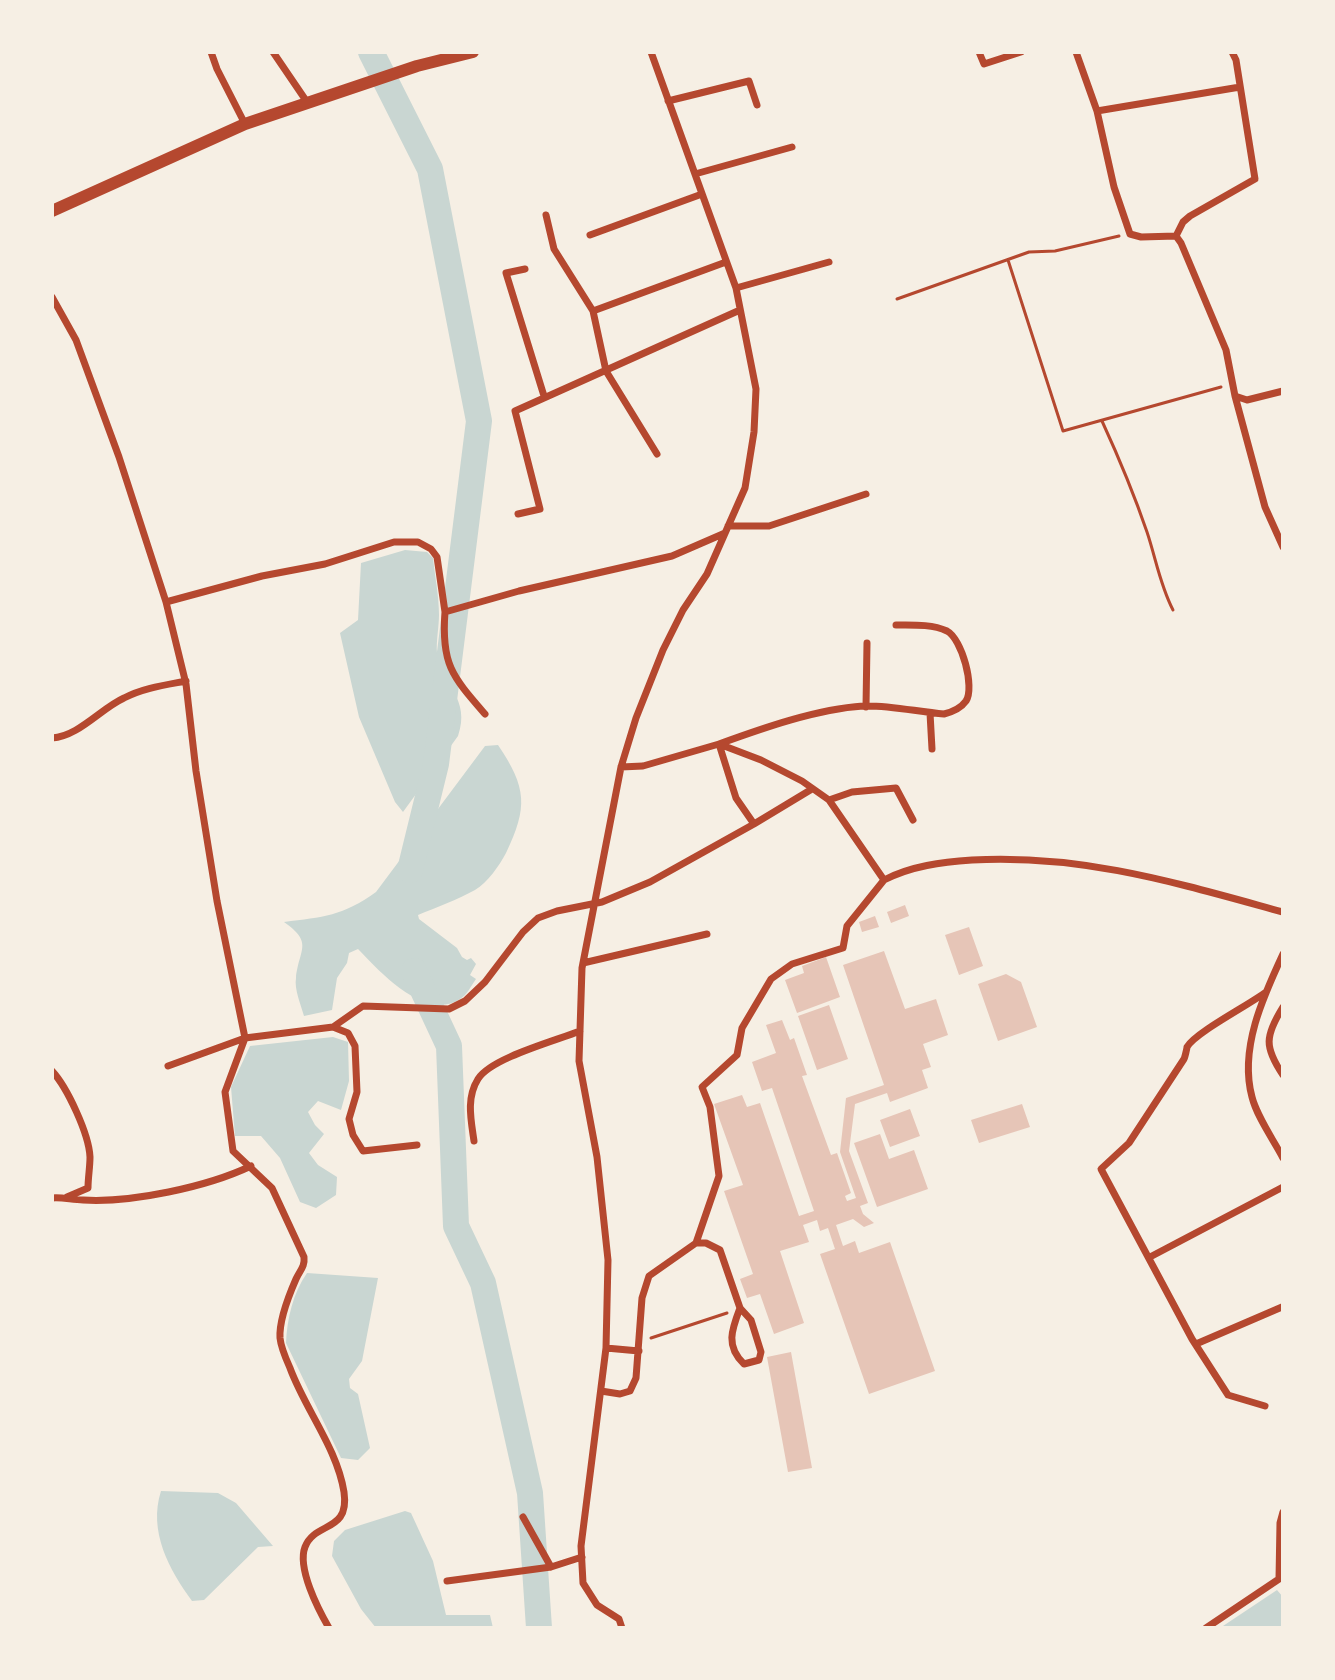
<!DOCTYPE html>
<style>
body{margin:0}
#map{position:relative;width:1335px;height:1680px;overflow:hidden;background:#f6efe4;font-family:"Public Sans",sans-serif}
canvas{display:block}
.frame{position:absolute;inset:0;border:54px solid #f6efe4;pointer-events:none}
</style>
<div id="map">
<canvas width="1335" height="1680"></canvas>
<div class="frame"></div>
</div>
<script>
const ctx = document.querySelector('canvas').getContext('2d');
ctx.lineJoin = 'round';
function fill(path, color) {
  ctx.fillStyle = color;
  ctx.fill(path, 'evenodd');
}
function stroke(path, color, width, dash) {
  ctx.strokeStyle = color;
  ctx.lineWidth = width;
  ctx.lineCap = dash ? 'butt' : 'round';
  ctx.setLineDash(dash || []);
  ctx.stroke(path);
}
fill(new Path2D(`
 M405 550 427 552 433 558C435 577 439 596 439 615 439 627 436 641 437 653 443 686 471 699 458 736L403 812 395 802 359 717 340 633 358 620 361 563Z
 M498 745C527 788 528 807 506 853 499 866 488 882 475 890 457 900 437 907 418 915L419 919 457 948 462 957 467 960 471 958 476 964 470 975 476 979C471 986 467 995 460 999 425 1022 379 971 358 949L349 953 347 963 337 978 332 1010 304 1016C301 1005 294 989 296 978 299 949 314 943 284 922 323 917 343 916 376 892L485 746Z
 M333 1037 348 1042 349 1081 341 1110 318 1101 308 1112 315 1125 324 1134 309 1153 318 1165 337 1177 336 1195 316 1208 300 1202 280 1158 261 1136H235L231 1087 250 1046Z
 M307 1273 378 1278 362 1361 349 1379 350 1388 358 1394 370 1448 358 1460 341 1458 286 1343C287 1319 293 1293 307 1273Z
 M161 1491 218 1493 236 1503 273 1546 258 1547 204 1600 192 1601C169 1570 148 1531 161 1491Z
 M405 1511 411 1513 433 1561 446 1615H490L493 1628H376L361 1609 332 1556 334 1541 345 1530Z
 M1277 1590 1283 1597V1628H1220Z`), '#c9d6d2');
stroke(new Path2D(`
 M371 52 430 169 479 421 436 764 410 870
 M414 971 449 1046 456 1226 483 1283 530 1493 539 1628`), '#c9d6d2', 26);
fill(new Path2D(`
 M905 905 909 916 891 923 887 912Z
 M875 916 879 927 862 932 859 922Z
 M969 927 983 966 959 975 945 935Z
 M884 951 905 1009 936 999 948 1035 923 1044 931 1067 922 1070 928 1088 890 1102 887 1093 855 1104 849 1151 868 1203 860 1206 863 1214 874 1223 864 1227 853 1219 836 1225 843 1246 855 1241 859 1253 890 1242 935 1371 869 1394 820 1254 835 1249 828 1228 820 1231 817 1220 803 1225 809 1242 780 1251 804 1323 774 1334 760 1294 747 1298 740 1279 753 1274 724 1191 743 1185 714 1104 742 1095 747 1107 760 1103 799 1216 814 1211 772 1088 762 1091 752 1062 776 1053 766 1025 782 1020 790 1040 794 1038 807 1075 802 1076 831 1155 837 1153 851 1193 845 1196 847 1201 856 1198 840 1152 846 1098 884 1085 843 965Z
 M826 957 840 997 797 1013 785 980 804 973 802 966Z
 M1006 974 1021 982 1037 1027 998 1041 978 984Z
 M829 1005 848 1059 817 1070 798 1016Z
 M1022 1104 1030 1127 979 1143 971 1120Z
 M910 1109 920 1136 890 1147 880 1120Z
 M880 1134 889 1159 914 1150 928 1189 877 1207 854 1143Z
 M791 1352 812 1468 788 1472 767 1357Z`), '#e6c5b7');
stroke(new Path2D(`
 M1008 260 1063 431 1221 387
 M897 299 1029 252 1055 251 1119 236
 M1102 421C1119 458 1134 494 1147 532 1156 559 1160 585 1173 610
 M651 1338 727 1313`), '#b5482f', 3);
stroke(new Path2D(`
 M211 52 217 69 245 124
 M273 52 307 102
 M979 52 984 64 1021 52
 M1076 52 1097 111 1114 187 1130 234 1141 237 1176 236 1181 243 1226 350 1235 396 1247 400 1283 391
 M668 101 749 81 757 105
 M1097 111 1240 87
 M695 174 792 147
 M546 215 554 249 593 311 606 371 657 454
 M590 235 702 194
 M1176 236 1183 222 1190 216 1255 179 1236 60 1232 52
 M525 269 506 273 544 396
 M736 288 829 262
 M52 297 76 340 119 457 166 602 186 684 196 771 217 901 245 1038 225 1092 233 1151 272 1188 304 1257C305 1267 300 1270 296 1279 289 1295 279 1321 280 1338 281 1348 286 1359 290 1368 305 1409 337 1448 344 1492 350 1533 315 1521 305 1547 297 1568 318 1609 329 1628
 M593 311 726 262
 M1235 396 1265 507 1283 547
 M518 514 540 509 515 411 740 310
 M728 526H769L866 494
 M166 602 262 576 325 564 394 542H418L431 549 437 557 445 612 519 591 672 556 725 533
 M445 612C441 664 452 676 485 714
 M866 707 867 643
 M930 713 932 749
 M52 738C79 736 100 709 124 698 143 688 165 685 186 681
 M621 767 643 766 719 744 761 760 802 781 829 800 884 880 847 926 843 948 792 964 771 979 742 1028 737 1055 702 1087 710 1107 719 1176 696 1243
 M829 800 852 792 896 788 913 820
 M754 824 812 789
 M884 880C911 866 942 862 972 860 1083 854 1177 883 1283 912
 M1283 954C1263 997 1239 1049 1252 1097 1257 1117 1273 1139 1283 1158
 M583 963 707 934
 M1283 1007C1265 1036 1264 1047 1283 1075
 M333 1027 348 1033 355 1046 357 1092 349 1119 353 1135 363 1151 417 1145
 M168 1066 245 1038 333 1027 363 1006 449 1009 465 1001 485 982 523 932 538 918 557 911 602 902 650 882 754 824 736 798 719 744C763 728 817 709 863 706 890 705 918 712 944 714 952 712 961 708 966 701 975 687 962 639 947 631 932 624 913 625 896 625
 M52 1071C67 1087 89 1134 90 1157 90 1167 88 1178 88 1188L67 1197
 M474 1141C471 1120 466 1098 478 1079 491 1058 555 1041 580 1031
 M52 1198C63 1197 72 1200 83 1200 131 1203 207 1187 251 1166
 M1150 1257 1283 1187
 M1196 1344 1282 1307
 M606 1348 639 1351
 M601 1391 620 1394 630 1391 636 1378 642 1298 649 1276 696 1243H706L720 1250 740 1308 751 1320 761 1352 759 1360 744 1364C725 1346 732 1329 740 1308
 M1265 1406 1228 1395 1192 1339 1101 1169 1129 1143 1184 1059C1185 1057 1187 1048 1187 1047 1196 1032 1249 1005 1266 992
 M523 1517 551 1567
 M447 1581 551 1567 582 1557
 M622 1628 619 1619 597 1605 583 1583 581 1546 606 1348 608 1260 597 1157 579 1061 582 968 621 767 636 718 663 650 683 610 707 574 745 488 754 432 756 389 736 288 651 52
 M1206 1628 1279 1579 1280 1523 1283 1512`), '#b5482f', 7);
stroke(new Path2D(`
 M52 211 245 124 417 66 473 52`), '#b5482f', 12);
</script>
